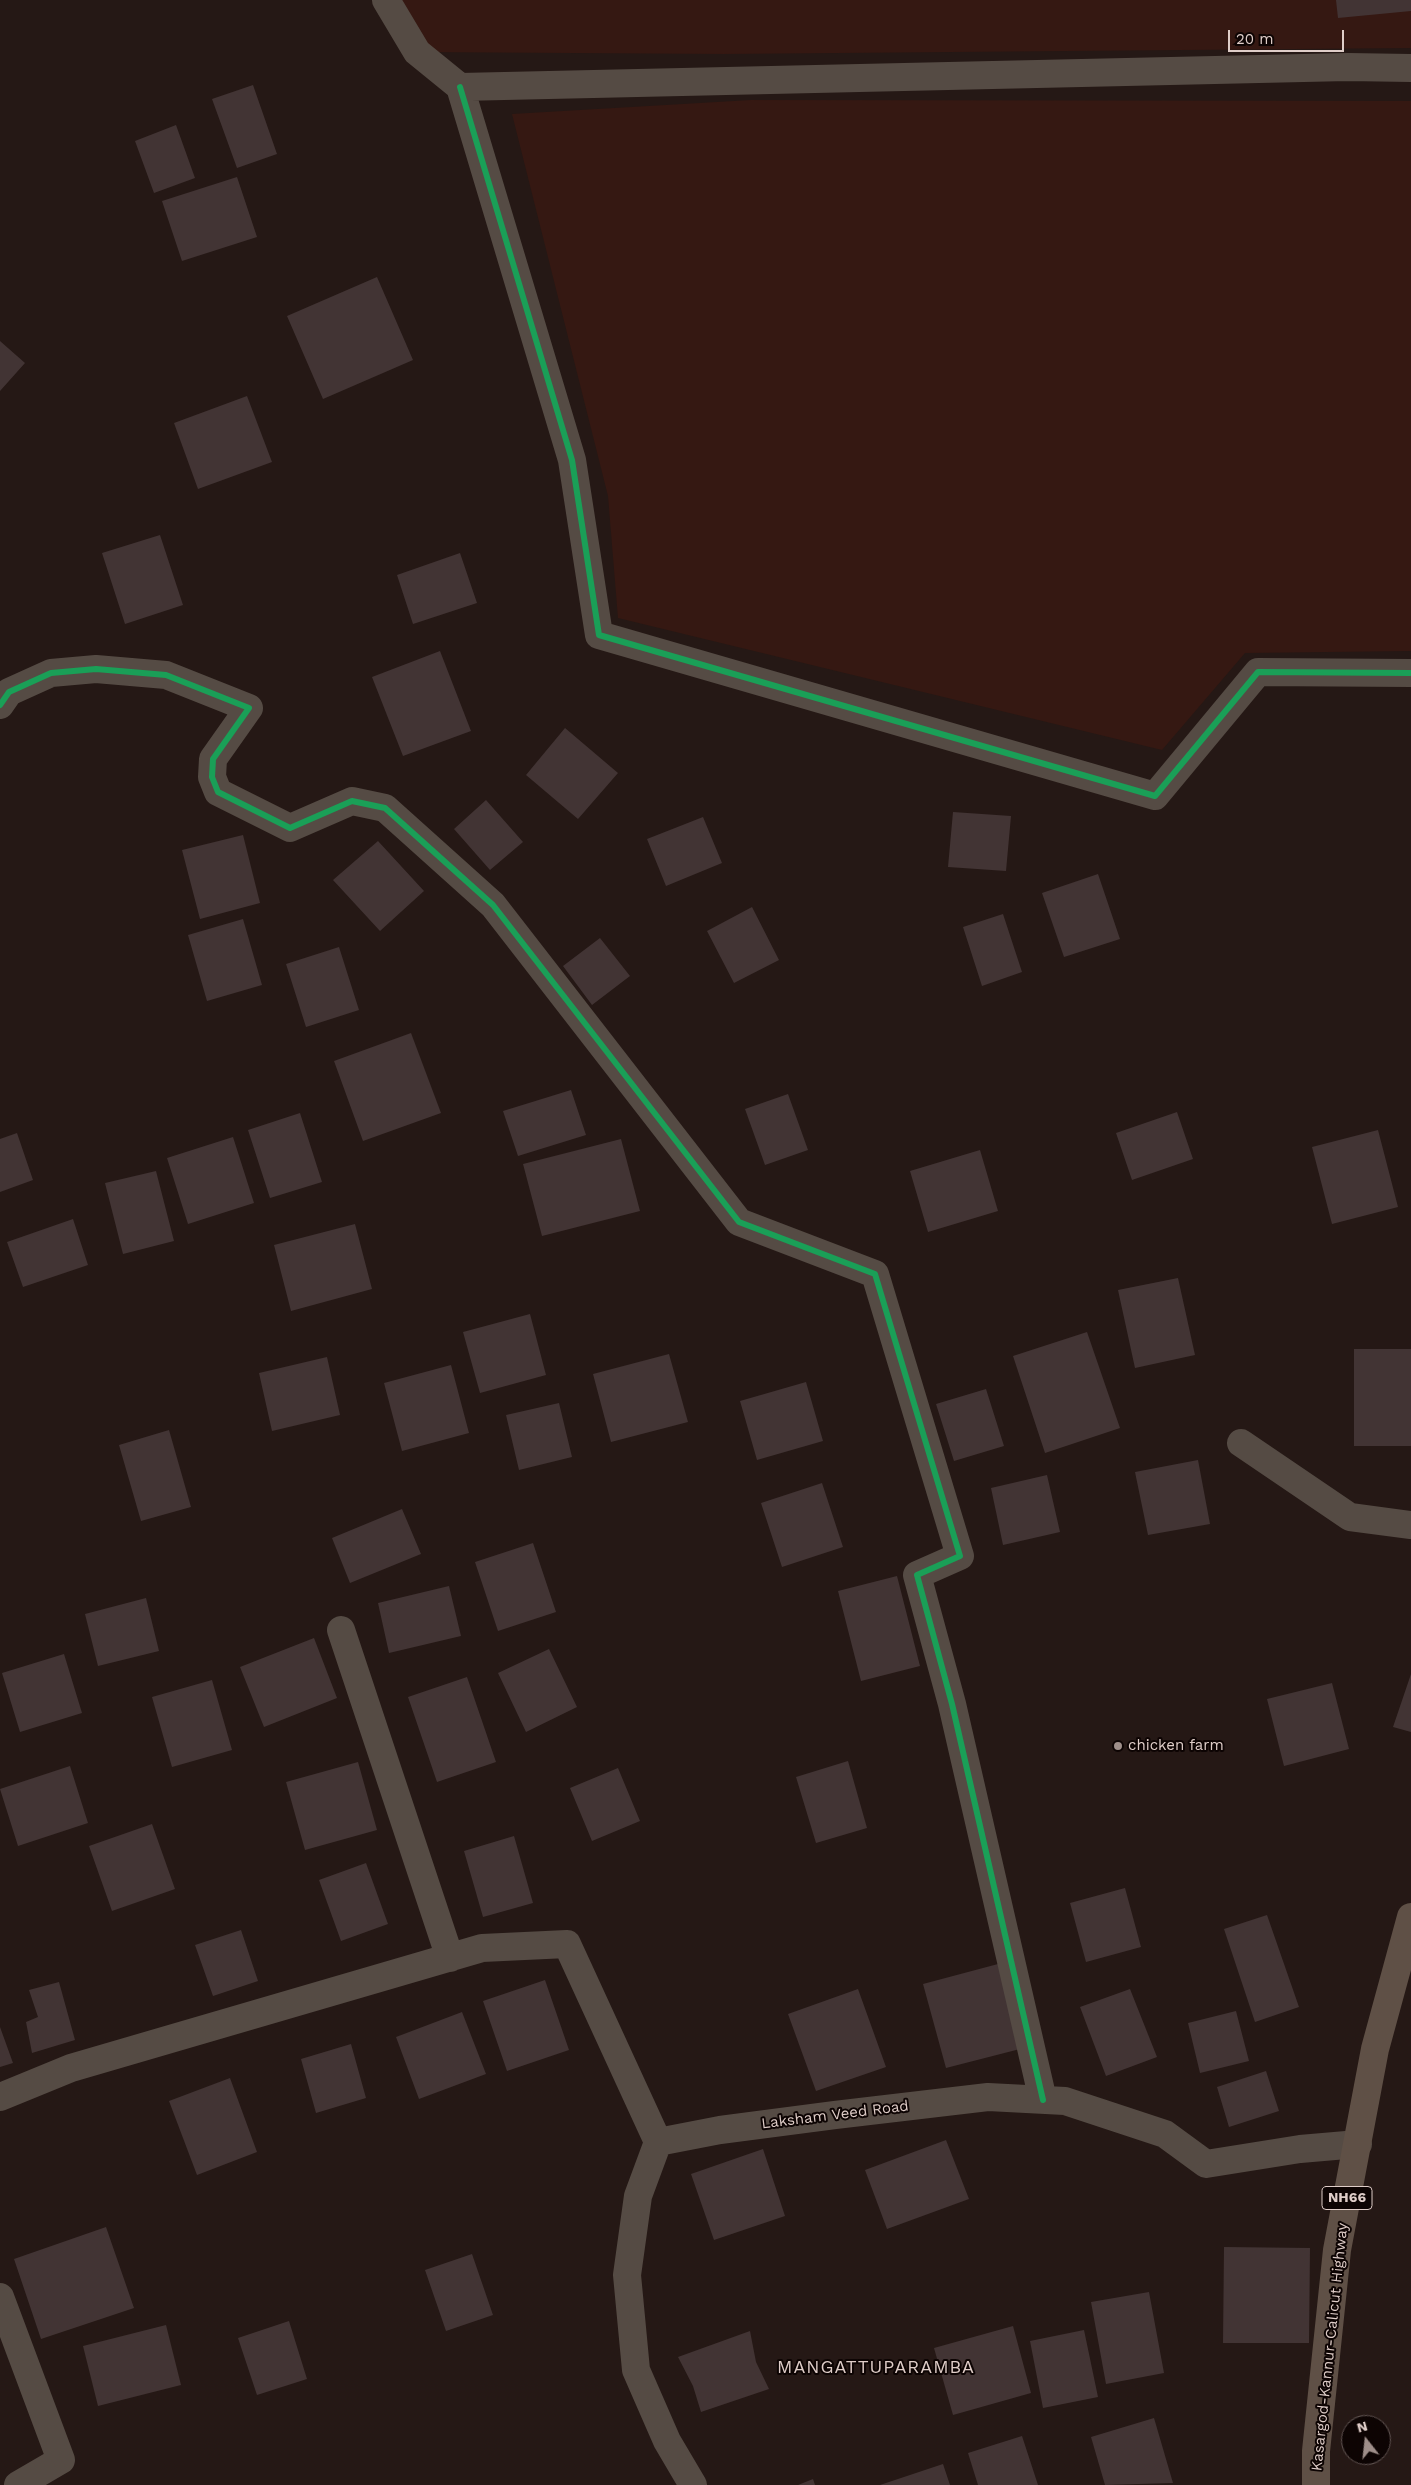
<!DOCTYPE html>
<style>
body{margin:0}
#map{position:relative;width:1411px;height:2485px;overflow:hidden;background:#251815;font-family:"Work Sans",sans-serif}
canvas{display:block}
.north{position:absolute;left:1341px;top:2415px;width:50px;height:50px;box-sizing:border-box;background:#0d0403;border:1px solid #615452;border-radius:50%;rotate:344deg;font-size:14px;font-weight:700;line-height:20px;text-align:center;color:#dfcdc8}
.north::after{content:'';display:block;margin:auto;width:18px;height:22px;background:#9e8e89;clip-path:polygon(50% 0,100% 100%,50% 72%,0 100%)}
.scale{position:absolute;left:1228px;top:30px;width:116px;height:22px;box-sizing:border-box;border:2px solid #dfcdc8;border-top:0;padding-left:6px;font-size:15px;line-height:18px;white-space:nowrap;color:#dfcdc8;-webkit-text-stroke:4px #0d0403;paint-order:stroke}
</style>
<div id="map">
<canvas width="1411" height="2485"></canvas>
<div class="north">N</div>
<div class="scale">20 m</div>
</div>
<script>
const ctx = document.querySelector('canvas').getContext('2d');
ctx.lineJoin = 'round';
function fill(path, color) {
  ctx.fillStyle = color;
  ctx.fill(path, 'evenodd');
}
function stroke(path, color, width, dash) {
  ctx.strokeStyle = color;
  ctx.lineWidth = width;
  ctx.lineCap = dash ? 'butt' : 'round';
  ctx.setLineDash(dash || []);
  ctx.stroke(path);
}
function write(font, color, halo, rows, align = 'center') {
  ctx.font = font + ' "Work Sans",sans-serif';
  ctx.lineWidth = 4;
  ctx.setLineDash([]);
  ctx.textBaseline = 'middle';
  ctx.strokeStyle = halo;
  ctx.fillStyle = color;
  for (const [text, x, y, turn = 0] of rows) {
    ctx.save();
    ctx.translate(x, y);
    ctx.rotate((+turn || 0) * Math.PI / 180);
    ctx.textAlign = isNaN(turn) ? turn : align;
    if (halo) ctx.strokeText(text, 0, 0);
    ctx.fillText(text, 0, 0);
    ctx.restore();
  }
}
fill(new Path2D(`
 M386 0H1411V48L724 54 417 52Z
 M751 100 1411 101V651L1245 653 1162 750 618 618 608 496 512 114Z`), '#351812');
fill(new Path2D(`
 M1336 0H1411V11L1338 18Z
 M253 85 277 154 237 168 212 99Z
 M176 125 195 178 154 193 135 141Z
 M237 177 257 237 182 261 162 201Z
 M377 277 413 360 323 399 287 316Z
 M0 341 25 363 0 391Z
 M247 396 272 462 198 489 174 423Z
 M160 535 183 605 125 624 102 553Z
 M460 553 477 603 413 624 397 575Z
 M440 651 471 731 403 756 372 677Z
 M565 728 618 773 578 819 526 775Z
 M486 800 523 842 490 870 454 829Z
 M953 812 1011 816 1006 871 948 867Z
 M703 817 722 863 666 886 647 839Z
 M243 835 260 903 200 919 182 850Z
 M378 841 424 891 380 931 333 880Z
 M1098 874 1120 939 1064 957 1042 893Z
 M752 907 779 960 734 983 707 931Z
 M1003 914 1022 972 982 986 963 927Z
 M243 919 262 985 207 1001 188 935Z
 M600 938 630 976 592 1005 563 966Z
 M339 947 359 1010 306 1027 286 964Z
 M411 1033 441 1113 363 1141 334 1061Z
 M571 1090 586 1135 518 1156 503 1111Z
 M788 1094 808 1150 765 1165 745 1109Z
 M1177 1112 1193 1159 1132 1180 1116 1133Z
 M300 1113 322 1182 270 1198 248 1130Z
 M1378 1130 1398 1207 1332 1224 1312 1147Z
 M17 1133 33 1180 0 1192V1139Z
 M233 1137 254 1203 188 1224 167 1158Z
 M621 1139 640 1211 542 1236 523 1164Z
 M980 1150 998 1211 928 1232 910 1171Z
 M156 1171 174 1241 123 1254 105 1183Z
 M73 1219 88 1265 23 1287 7 1242Z
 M355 1224 372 1289 291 1311 274 1245Z
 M1178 1278 1195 1355 1135 1368 1118 1290Z
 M530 1314 546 1375 480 1393 463 1332Z
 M1087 1332 1120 1428 1045 1453 1013 1356Z
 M1354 1349H1411V1446H1354Z
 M669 1354 688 1422 611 1442 593 1374Z
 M327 1357 340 1415 272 1431 259 1373Z
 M451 1365 469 1433 402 1451 384 1383Z
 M806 1382 823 1441 757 1460 740 1401Z
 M986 1389 1004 1446 954 1461 936 1404Z
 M559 1403 572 1457 519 1470 506 1415Z
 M169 1430 191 1507 141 1521 119 1445Z
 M1198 1460 1210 1524 1148 1535 1135 1472Z
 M1047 1475 1060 1532 1003 1545 991 1488Z
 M822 1483 843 1547 782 1567 761 1503Z
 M402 1509 421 1554 350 1583 332 1538Z
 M533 1543 556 1612 498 1631 475 1562Z
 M897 1576 920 1666 861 1681 838 1591Z
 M449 1586 461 1636 389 1653 378 1603Z
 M146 1598 159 1651 98 1666 85 1614Z
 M314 1638 337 1698 264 1727 240 1667Z
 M549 1649 577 1707 526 1732 498 1673Z
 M64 1654 82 1713 20 1732 2 1673Z
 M1411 1674V1732L1393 1727Z
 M467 1677 496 1762 437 1782 408 1697Z
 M212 1680 232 1750 172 1767 152 1697Z
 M1332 1683 1349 1749 1284 1766 1267 1699Z
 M848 1761 867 1828 816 1843 796 1777Z
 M358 1762 377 1830 305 1850 286 1782Z
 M70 1766 88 1823 18 1846 0 1789Z
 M618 1768 640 1821 592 1841 570 1788Z
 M152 1824 175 1889 112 1911 89 1846Z
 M514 1836 533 1903 483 1917 464 1851Z
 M366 1863 388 1924 341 1941 319 1880Z
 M1125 1888 1141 1947 1086 1962 1070 1903Z
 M1267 1915 1299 2007 1255 2022 1224 1929Z
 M241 1930 258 1981 213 1996 195 1945Z
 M998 1964 1020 2049 946 2068 923 1984Z
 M545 1980 569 2050 507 2071 483 2001Z
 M59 1982 75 2040 32 2053 26 2022 38 2017 29 1990Z
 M858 1989 886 2067 816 2091 788 2014Z
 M1130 1989 1157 2057 1106 2076 1080 2007Z
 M1236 2011 1249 2061 1200 2073 1188 2023Z
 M462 2012 486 2074 419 2099 396 2037Z
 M0 2027 13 2063 0 2067Z
 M351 2044 366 2098 316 2113 301 2059Z
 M1266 2071 1279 2111 1229 2127 1217 2087Z
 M230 2078 257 2152 197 2175 169 2101Z
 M946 2140 969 2199 887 2229 865 2170Z
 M763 2149 785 2216 714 2240 691 2174Z
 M106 2227 134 2308 41 2339 14 2259Z
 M1224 2247 1310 2248 1309 2343H1223Z
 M472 2254 493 2315 446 2331 425 2270Z
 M1149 2292 1164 2373 1106 2384 1091 2302Z
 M289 2321 307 2379 257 2395 238 2338Z
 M166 2325 181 2385 98 2406 83 2346Z
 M1013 2326 1031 2393 953 2415 934 2348Z
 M1084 2330 1098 2397 1043 2408 1030 2341Z
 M750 2331 756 2362 769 2389 701 2412 693 2386 678 2357Z
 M1154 2418 1173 2483 1105 2485 1091 2437Z
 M1022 2436 1038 2485H978L968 2453Z
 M943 2464 950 2485H880Z
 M813 2479 815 2485H798Z`), '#423434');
stroke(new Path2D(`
 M386 0 417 52 460 87 1348 67 1411 68
 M460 87 572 460 599 635 1155 796 1258 672 1411 673
 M0 705 9 692 51 673 96 669 166 675 249 708 213 759 212 777 218 792 290 828 352 801 385 808 493 905 739 1222 875 1274 960 1556 917 1575 952 1704 1043 2100
 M1241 1443 1350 1517 1411 1525
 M341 1630 450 1958
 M0 2097 71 2068 482 1948 567 1944 658 2142
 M0 2297 61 2460 18 2485
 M693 2485 667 2441 636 2370 627 2275 638 2196 658 2142 720 2130 835 2115 988 2097 1065 2101 1165 2134 1206 2164 1300 2149 1358 2144`), '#554b44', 28);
stroke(new Path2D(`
 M1316 2485V2451L1337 2250 1375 2049 1411 1917`), '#5f5046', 28);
stroke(new Path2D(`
 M460 87 572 460 599 635 1155 796 1258 672 1411 673
 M0 705 9 692 51 673 96 669 166 675 249 708 213 759 212 777 218 792 290 828 352 801 385 808 493 905 739 1222 875 1274 960 1556 917 1575 952 1704 1043 2100`), '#1a9f57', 6);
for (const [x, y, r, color] of [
 [1118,1746,5,"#9e8e89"]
]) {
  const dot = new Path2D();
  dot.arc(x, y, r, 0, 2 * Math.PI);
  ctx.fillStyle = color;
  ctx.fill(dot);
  stroke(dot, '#0d0403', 2);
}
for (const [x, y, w] of [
 [1347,2198,50]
]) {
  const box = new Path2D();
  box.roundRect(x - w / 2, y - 11.5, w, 23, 4);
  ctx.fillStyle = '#0d0403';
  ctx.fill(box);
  stroke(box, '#dfcdc8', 1);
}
write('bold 14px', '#dfcdc8', null, [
 ["NH66",1347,2198]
]);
write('15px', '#dfcdc8', '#0d0403', [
 ["chicken farm",1128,1746]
], 'left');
write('15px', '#dfcdc8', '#0d0403', [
 ["Laksham Veed Road",835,2115,-7],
 ["Kasargod-Kannur-Calicut Highway",1330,2347,-84]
]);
ctx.letterSpacing = '1px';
write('18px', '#dfcdc8', '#0d0403', [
 ["MANGATTUPARAMBA",876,2368]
]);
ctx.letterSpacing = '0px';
</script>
